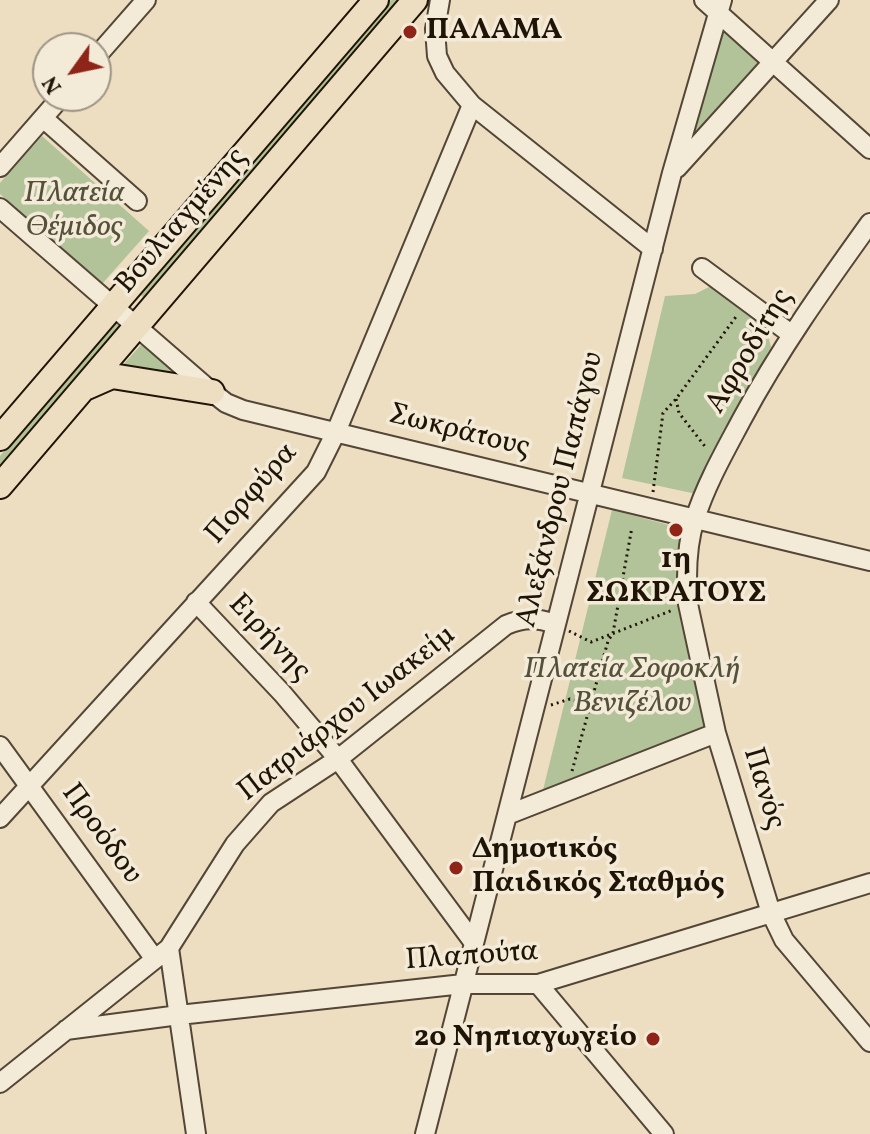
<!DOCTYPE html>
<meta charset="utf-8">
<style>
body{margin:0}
#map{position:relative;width:870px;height:1134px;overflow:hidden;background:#eddec2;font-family:Vollkorn,serif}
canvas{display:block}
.north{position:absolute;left:32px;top:32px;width:80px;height:80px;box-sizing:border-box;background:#f3ead7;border:2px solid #9f9484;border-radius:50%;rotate:237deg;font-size:22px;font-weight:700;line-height:32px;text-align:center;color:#201407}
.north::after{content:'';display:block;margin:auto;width:28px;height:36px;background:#8f2418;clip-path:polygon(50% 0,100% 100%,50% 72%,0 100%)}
</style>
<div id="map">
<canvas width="870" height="1134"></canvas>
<div class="north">N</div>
</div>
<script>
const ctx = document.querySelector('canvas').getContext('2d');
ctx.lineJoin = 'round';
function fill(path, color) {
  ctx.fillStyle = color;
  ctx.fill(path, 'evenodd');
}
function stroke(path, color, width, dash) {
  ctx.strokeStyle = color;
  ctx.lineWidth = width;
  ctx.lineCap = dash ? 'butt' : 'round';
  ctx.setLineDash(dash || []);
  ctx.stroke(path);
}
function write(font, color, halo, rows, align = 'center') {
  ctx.font = font + ' Vollkorn,serif';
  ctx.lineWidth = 7;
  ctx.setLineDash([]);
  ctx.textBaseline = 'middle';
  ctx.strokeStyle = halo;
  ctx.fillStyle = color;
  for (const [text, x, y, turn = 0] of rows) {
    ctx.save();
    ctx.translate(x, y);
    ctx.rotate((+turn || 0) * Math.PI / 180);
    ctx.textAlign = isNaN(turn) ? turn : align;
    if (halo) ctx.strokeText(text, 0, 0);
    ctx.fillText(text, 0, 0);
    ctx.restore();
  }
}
fill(new Path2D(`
 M391 0H399L144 298 140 294Z
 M725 26 762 61 692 137 686 134Z
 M42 136 149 231 102 284 0 194V183Z
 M711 286 766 327 771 347 730 423 701 495 622 478 665 296 695 294Z
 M116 324 119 325 118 330 0 469V456L112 325Z
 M141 345 176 373 173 377 121 367Z
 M612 510 680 528C682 596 690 661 706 727L542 794Z`), '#b2c299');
const minor = new Path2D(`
 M440 0 435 29 437 56 445 73 472 105 653 249
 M704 0 870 149
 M96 57 146 0
 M43 118 137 201
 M0 167 62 96
 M677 168 829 0
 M0 208 212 392 226 403 243 410 870 561
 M870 223C824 287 779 350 742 419 725 451 706 484 695 519 686 546 686 576 688 604L716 733 771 913 784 940 870 1042
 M702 268 791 334
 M196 602 282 693 338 759 474 943
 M0 746 154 958
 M507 815 716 733
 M0 818 316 472 336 432 472 105
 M169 948 196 1134
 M538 984 664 1134
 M66 1030 179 1015 463 984H538L870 883
 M0 1083 169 948 235 844 271 803 338 759 506 625C525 617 537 618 556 624
 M425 1134 672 173 722 0`);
const major = new Path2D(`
 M87 387 112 376 212 392
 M0 438 376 0
 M0 486 415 0`);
stroke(minor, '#534636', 22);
stroke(major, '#201407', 28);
stroke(new Path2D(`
 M676 399 679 413 707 449
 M653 492 663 413 676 399 738 314
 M569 631 591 642 673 610
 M551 705 570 699 590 704
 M572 771 608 641 613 633 632 527`), '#201407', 3, [2, 4]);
stroke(minor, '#f3ead7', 18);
stroke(major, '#eddec2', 24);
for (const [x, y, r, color] of [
 [410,32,8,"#8f2418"],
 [676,530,8,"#8f2418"],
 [456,868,8,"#8f2418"],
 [653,1039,8,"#8f2418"]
]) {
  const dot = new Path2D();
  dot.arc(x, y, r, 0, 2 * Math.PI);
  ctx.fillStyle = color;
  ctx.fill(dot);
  stroke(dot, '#f3ead7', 3);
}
write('bold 30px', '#201407', '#f3ead7', [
 ["ΠΑΛΑΜΑ",426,32],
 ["1η",676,561,"center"],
 ["ΣΩΚΡΑΤΟΥΣ",676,595,"center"],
 ["Δημοτικός",472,851],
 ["Παιδικός Σταθμός",472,885],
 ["2ο Νηπιαγωγείο",637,1039,"right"]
], 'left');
write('italic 30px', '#53513a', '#f3ead7', [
 ["Πλατεία",74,195],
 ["Θέμιδος",74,229],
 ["Πλατεία Σοφοκλή",632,671],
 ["Βενιζέλου",632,705]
]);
write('30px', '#201407', '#f3ead7', [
 ["Βουλιαγμένης",183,222,-49],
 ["Αφροδίτης",751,352,-59],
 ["Σωκράτους",459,433,14],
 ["Αλεξάνδρου Παπάγου",562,490,-76],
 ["Πορφύρα",253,495,-49],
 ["Ειρήνης",268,639,47],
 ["Πατριάρχου Ιωακείμ",348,715,-38],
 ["Πανός",762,789,73],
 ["Προόδου",100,835,54],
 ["Πλαπούτα",472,958,-4]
]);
</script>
